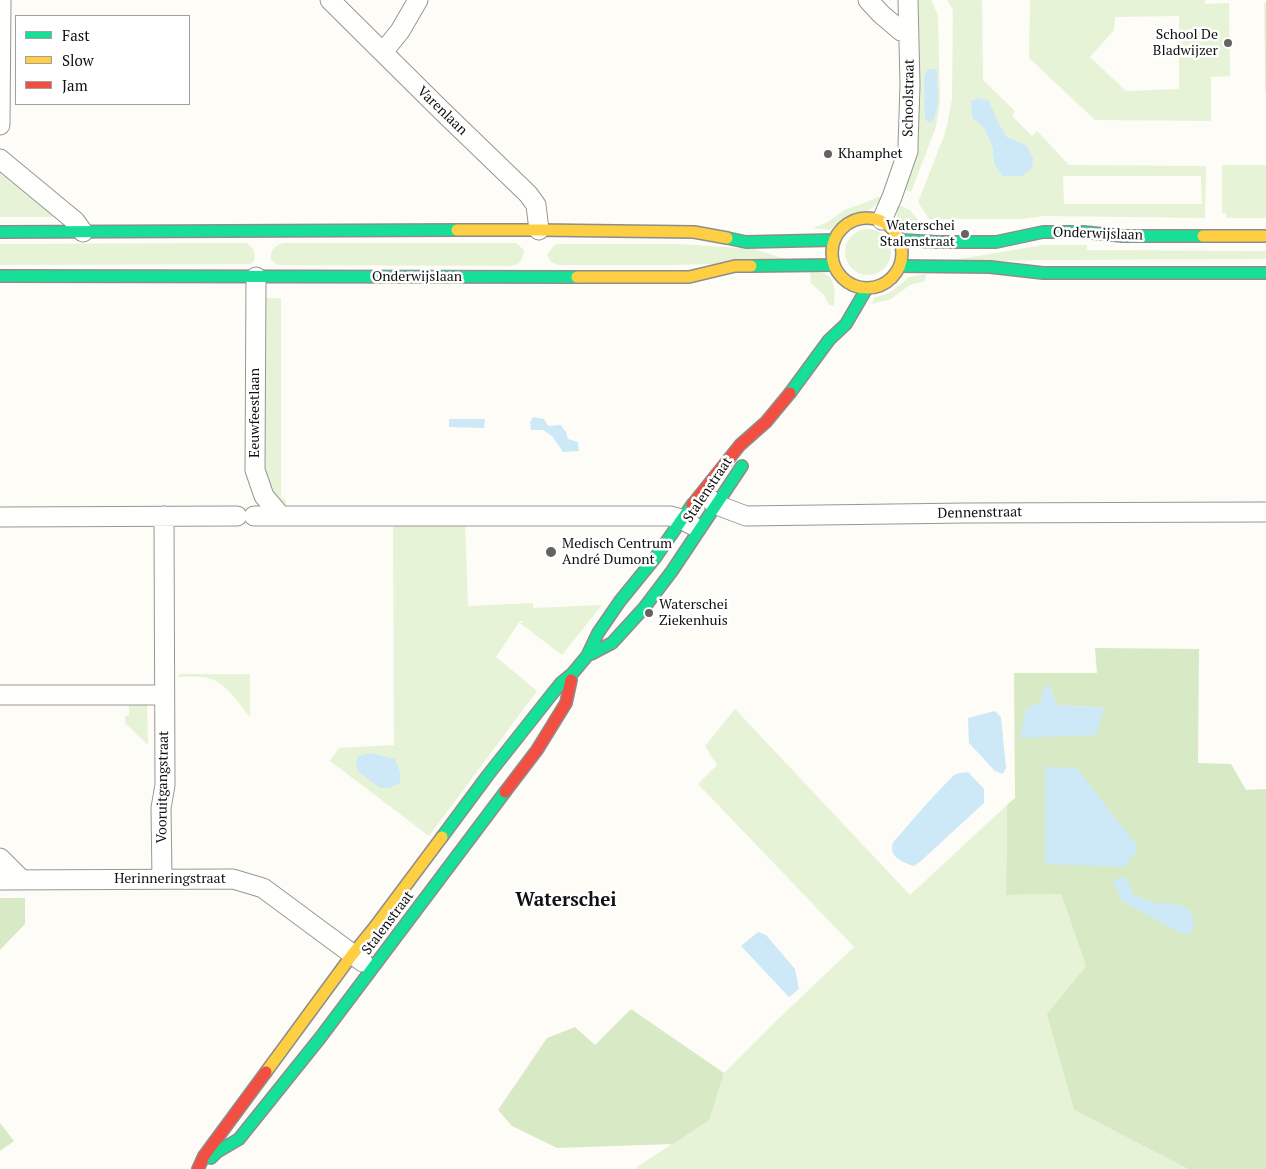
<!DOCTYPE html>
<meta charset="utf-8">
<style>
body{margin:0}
#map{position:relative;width:1266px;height:1169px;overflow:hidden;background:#fdfcf7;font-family:"PT Serif",serif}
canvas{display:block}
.legend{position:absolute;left:15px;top:15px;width:175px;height:90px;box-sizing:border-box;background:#fff;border:1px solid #a0a0a0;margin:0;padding:6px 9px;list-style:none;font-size:15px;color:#111}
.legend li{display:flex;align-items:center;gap:10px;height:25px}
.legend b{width:25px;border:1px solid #a0a0a0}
</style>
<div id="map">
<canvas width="1266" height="1169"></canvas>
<ul class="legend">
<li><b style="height:6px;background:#16e098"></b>Fast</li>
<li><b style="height:6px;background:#ffcf43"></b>Slow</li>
<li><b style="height:6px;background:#f24e42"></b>Jam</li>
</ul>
</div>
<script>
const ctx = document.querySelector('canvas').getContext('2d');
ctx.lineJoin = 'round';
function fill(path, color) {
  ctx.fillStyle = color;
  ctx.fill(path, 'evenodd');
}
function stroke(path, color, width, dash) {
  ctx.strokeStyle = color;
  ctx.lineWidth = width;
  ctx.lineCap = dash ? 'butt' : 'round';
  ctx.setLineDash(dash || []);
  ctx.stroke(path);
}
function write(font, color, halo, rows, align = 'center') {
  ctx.font = font + ' "PT Serif",serif';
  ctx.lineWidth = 5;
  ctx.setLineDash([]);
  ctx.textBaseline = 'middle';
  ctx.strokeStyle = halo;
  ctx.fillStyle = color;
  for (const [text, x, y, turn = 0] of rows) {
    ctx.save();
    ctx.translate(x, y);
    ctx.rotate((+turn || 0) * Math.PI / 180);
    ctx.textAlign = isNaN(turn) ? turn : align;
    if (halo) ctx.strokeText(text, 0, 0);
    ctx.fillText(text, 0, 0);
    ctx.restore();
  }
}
fill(new Path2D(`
 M916 0H931L938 15 940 101 936 127 911 192 902 189 919 137Z
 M947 0H982L983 80 1015 111 1012 116 1032 136 1037 131 1069 165 1206 166 1205 218 1044 216 1021 219H929L918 202 944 136 948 121 952 99 953 10ZM997 120 1007 137 1026 145 994 163 992 145 983 127ZM1063 176H1201L1202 204H1064Z
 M1030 0H1205V4L1229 3 1230 76 1211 77V121L1095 120 1029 58ZM1179 16V89L1126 91 1090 57 1114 30 1115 17Z
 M1264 3H1266V92H1265Z
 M1222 165H1266V218H1226V213H1222Z
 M0 170 64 217H0Z
 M878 197 882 198C871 214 862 210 846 218 840 222 835 226 829 230L813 228 828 222 844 210 867 202Z
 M897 204 910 210 921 224 922 232 906 233C898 223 895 217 897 204Z
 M845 252a23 23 0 1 1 46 0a23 23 0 1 1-46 0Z
 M247 243C254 249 256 253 254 261L251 264 0 265V244Z
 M283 243H516L524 250C523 260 521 263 512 266L278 265 271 260C270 250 274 246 283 243Z
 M556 244H679L754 249 795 262 673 265H558L551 262 547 255 551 249Z
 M1043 245H1087V250L1266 251V259L1047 260 942 262Z
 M810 272C814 272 820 272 823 273 837 278 835 294 834 306L829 305 824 295 811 283Z
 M926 274 925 281 910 285 891 299 872 304 874 298 891 292 909 277Z
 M261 298H281V497L286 501V512L271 501 259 463Z
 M393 521H465L468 606 533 603V608L602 605 562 655 520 623 525 621H520L496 657 537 691 429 836 330 761 339 748 394 745Z
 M179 674H250V717C240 705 226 683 211 679 201 676 189 677 179 677Z
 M129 702H147L148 745 125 723V716L129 715Z
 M735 709 910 895 1007 805 1006 895 1061 894 1086 966 1048 1014 1074 1110 1188 1169H637V1167L708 1120 724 1073 775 1022 854 947 698 784 717 765 705 746Z`), '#e7f3d7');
fill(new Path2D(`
 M1095 648 1199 649 1198 763 1231 764 1246 790 1266 789V1169H1188L1074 1110 1047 1014 1086 966 1061 894 1006 895 1007 805 1015 798 1014 673H1097ZM1044 686H1049L1057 705 1104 708 1021 738 1026 709 1041 703Z
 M0 898H25V924L0 950Z
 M631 1009 724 1073 709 1120 673 1144 557 1148 512 1126 498 1110 547 1038 575 1027 595 1045Z
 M0 1123 14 1141 0 1151Z`), '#d8eac5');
fill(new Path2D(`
 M928 69H933L937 70C937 86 941 110 931 123L925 120 924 78Z
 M978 98 989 101 997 120 1007 137 1026 145 1033 158 1032 168 1022 176H1002L994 163 992 145 983 127 972 117 971 101Z
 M533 417 544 419 548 426 561 425 566 432 568 439 578 442 579 451 563 452 552 436 543 430H531L530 422Z
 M449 419H485L484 428 449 427Z
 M1043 686H1049L1057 705 1104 708 1096 735 1020 738 1026 709 1041 703Z
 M995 711 1001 717 1006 768 1003 774 995 771 969 743 968 718Z
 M371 753 395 759 400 772V783L389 788H380L358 771 356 762 358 756Z
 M1045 767 1076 768 1136 844V852L1124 867 1045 864Z
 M968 772 984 789V803L921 861 914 866C904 863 888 857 893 843 895 839 901 834 903 831 920 811 936 793 954 775L960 773Z
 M1124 876 1131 886 1133 895 1155 903 1180 905 1191 911 1194 923 1190 935 1181 933 1122 901 1113 881Z
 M758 932 766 935 795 969 799 989 789 997 741 946Z`), '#cde8f7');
const street = new Path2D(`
 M330 0 442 111 528 194 536 205 539 230
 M868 0 881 14 901 31 908 30
 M383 52 400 31 418 0
 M0 125 1 0
 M0 159 75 221 83 232
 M882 220 892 197 908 151V146L910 85 908 0
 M256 277 255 470 264 496 280 515
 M707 497 717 505 746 516 966 513 1266 512
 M254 516H670L681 519 692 525
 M0 517 237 516
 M0 695H164
 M0 858 22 880
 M162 878 161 808 165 785 164 516
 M0 880 233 879 263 888 363 962`);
const fast = new Path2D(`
 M0 232 457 230
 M727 238 746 242 834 240
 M900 240 937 242H996L1043 232H1083L1123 236H1203
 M751 266 833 265
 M900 266 990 267 1043 273H1266
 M0 276 577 277
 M790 393 829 340 846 324 867 288
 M591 654 612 643 644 608 672 571 742 466
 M442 837 488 775 552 694 561 683 572 674 587 656 598 633 620 601 655 558 692 505
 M211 1158 217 1152 239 1139 320 1038 505 792`);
const slow = new Path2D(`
 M832 253a35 35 0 1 1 70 0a35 35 0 1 1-70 0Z
 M457 230H539L694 232 727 238
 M1203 236H1266
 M577 277H689L735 266H751
 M266 1072 352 955 374 928 442 837`);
const jam = new Path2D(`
 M692 505 740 445 766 422 790 393
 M505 792 537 750 566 703 571 680
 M198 1169 204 1156 266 1072`);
stroke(street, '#979795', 21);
stroke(fast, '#8e8d8b', 14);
stroke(slow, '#8e8d8b', 14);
stroke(jam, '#8e8d8b', 14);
stroke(street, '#fffffe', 19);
stroke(fast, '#16e098', 11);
stroke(slow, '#ffcf43', 11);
stroke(jam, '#f24e42', 11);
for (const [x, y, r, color] of [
 [1228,43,5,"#646362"],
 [828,154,5,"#646362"],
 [965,234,5,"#646362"],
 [551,552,6,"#646362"],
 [649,613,5,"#646362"]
]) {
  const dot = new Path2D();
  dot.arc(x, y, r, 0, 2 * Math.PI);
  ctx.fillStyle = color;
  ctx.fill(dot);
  stroke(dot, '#fff', 2);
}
write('14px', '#111', '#fff', [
 ["School De",1218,35,"right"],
 ["Bladwijzer",1218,51,"right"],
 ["Khamphet",838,154],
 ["Waterschei",955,226,"right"],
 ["Stalenstraat",955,242,"right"],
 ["Medisch Centrum",562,544],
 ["André Dumont",562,560],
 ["Waterschei",659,605],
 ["Ziekenhuis",659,621]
], 'left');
write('14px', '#111', '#fff', [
 ["Schoolstraat",909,98,-89],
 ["Varenlaan",442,111,44],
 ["Onderwijslaan",1098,234,2],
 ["Onderwijslaan",417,277],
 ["Eeuwfeestlaan",255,413,-90],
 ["Stalenstraat",708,490,-56],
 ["Dennenstraat",980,513,-1],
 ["Vooruitgangstraat",163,787,-89],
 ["Herinneringstraat",170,879],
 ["Stalenstraat",388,923,-53]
]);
write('bold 19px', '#111', '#fff', [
 ["Waterschei",566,901]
]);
</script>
